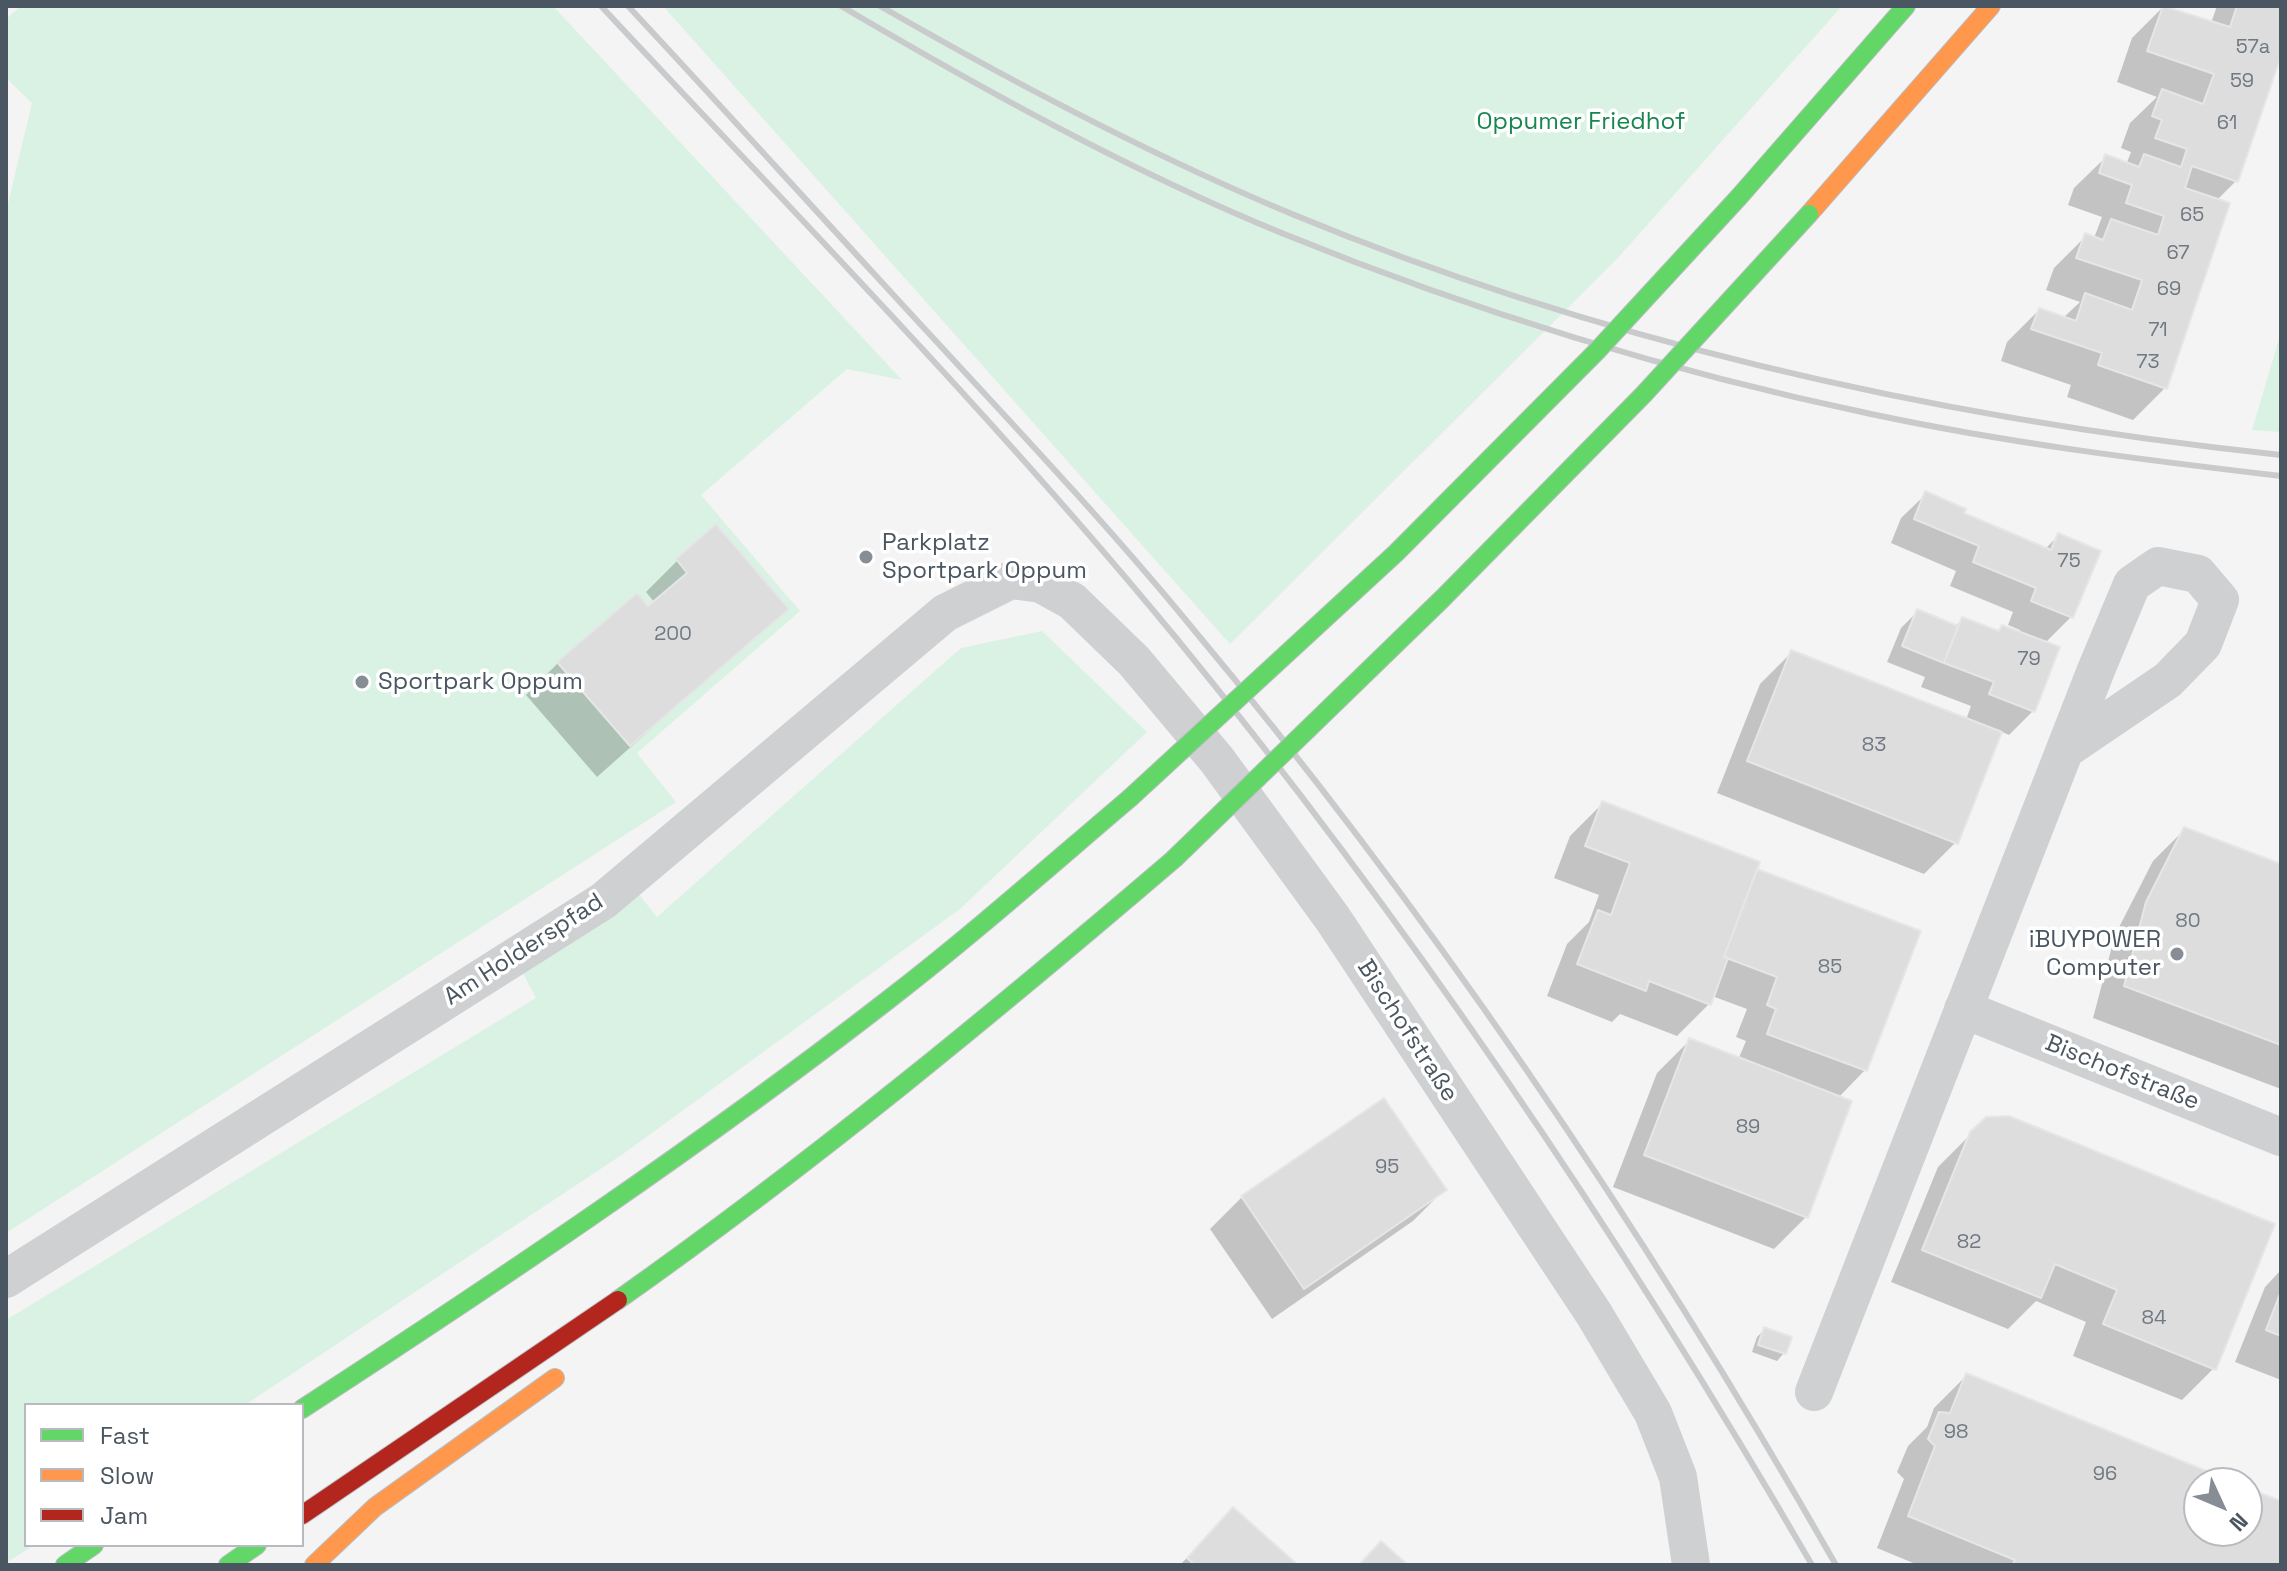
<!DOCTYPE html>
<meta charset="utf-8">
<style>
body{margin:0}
#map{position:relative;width:2287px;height:1571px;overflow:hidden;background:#f4f4f4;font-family:"Space Grotesk",sans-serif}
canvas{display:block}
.frame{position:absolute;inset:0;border:8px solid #4a5661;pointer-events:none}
.legend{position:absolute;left:24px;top:1403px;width:280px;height:144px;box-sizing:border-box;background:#fff;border:2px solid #b7bbc0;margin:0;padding:10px 14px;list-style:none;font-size:24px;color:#4a5661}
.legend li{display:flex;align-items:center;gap:16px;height:40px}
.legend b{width:40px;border:2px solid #b7bbc0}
.north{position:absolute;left:2183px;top:1467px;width:80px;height:80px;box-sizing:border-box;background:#fff;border:2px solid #b7bbc0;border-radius:50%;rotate:134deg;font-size:22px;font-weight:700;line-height:32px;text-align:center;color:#4a5661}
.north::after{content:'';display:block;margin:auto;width:28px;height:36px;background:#868d94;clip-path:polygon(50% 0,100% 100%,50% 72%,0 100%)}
</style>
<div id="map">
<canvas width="2287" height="1571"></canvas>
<div class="frame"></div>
<ul class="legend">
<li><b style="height:10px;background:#63d668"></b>Fast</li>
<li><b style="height:10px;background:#ff974d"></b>Slow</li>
<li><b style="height:10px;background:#b3261e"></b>Jam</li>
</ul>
<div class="north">N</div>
</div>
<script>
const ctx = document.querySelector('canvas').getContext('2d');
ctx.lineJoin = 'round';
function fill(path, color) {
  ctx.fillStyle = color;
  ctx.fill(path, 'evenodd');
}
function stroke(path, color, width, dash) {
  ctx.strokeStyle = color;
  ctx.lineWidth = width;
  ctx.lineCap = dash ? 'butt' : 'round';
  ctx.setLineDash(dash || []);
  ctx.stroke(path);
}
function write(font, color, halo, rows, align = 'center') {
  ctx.font = font + ' "Space Grotesk",sans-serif';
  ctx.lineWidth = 7;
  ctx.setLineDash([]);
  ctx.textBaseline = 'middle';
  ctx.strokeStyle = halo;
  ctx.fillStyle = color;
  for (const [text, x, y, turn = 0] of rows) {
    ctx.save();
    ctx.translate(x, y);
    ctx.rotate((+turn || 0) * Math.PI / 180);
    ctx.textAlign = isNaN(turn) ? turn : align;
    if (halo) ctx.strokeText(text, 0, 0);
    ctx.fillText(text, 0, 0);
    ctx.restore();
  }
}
fill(new Path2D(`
 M21 6H553L902 380 847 369 701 495 800 611 637 753 676 802 6 1233V212L32 103 6 78V19Z
 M663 6H1842L1616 260 1230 644Z
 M2281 332V432L2252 430Z
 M1042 631 1147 732 960 909 623 1154 245 1405H26V1545H34L6 1563V1320L536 998 522 971 637 892 657 917 961 648Z`), '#d9f2e3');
fill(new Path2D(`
 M2164 6 2211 23 2217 6H2281V50L2236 181 2216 201 2165 388 2133 420 2067 397 2071 385 2001 361 2007 342 2039 310 2063 318 2080 302 2046 290 2054 268 2086 236 2094 238 2102 217 2068 205 2074 188 2106 157 2126 165 2131 152 2121 148 2130 123 2157 97 2117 82 2132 38Z
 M1926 494 1961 514 2045 549 2059 535 2071 617 2044 644 2033 711 2009 735 2000 731 1956 842 1924 874 1717 793 1760 684 1792 652 1966 720 1971 706 1921 687 1925 677 1887 662 1901 628 1917 612 1955 627 1962 619 1997 632 2002 627 2019 634 2020 630 2008 625 2013 612 1950 586 1956 571 1891 543 1901 518Z
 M677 561 787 608 597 777 526 695 558 663 655 603 646 592Z
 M1602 804 1754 870 1865 1070 1838 1098 1806 1217 1774 1249 1613 1187 1657 1073 1689 1041 1738 1060 1746 1041 1736 1037 1747 1009 1712 996 1709 1004 1677 1036 1620 1014 1612 1022 1547 996 1567 944 1589 922 1599 895 1554 878 1570 836Z
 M2185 829 2281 866V1089L2093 1018 2115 935 2153 861Z
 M1971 1134 2214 1368 2182 1400 2073 1356 2086 1322 2036 1301 2008 1329 1891 1282 1938 1167Z
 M1445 1189 1413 1221 1272 1319 1210 1229 1242 1197Z
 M2281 1270V1380L2235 1362 2265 1287Z
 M1764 1330 1784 1353 1777 1361 1752 1352 1757 1337Z
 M1966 1376 2230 1483H2199V1531H2247V1490L2281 1504V1565H1918L1877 1548 1904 1479 1897 1472 1908 1446 1927 1427 1934 1408Z
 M1233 1510 1295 1565H1180Z`), '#0003');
const building = new Path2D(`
 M2163 6 2230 27 2237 6H2281V56L2238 182 2192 166 2185 188 2230 203 2167 389 2098 365 2102 353 2031 329 2039 308 2076 321 2085 293 2132 310 2142 280 2076 258 2085 233 2103 240 2111 219 2158 235 2164 216 2126 203 2132 185 2099 173 2105 154 2139 167 2144 154 2181 167 2187 149 2155 138 2162 120 2152 116 2162 89 2203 104 2214 74 2147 51Z
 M1925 491 1966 509 1964 513 2051 550 2058 533 2101 551 2073 618 2031 601 2036 588 1973 562 1979 546 1914 519Z
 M716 524 789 609 630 746 557 662 637 593 648 606 687 573 676 559Z
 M1917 609 1958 626 1944 663 1902 646Z
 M1962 617 1999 631 2002 625 2060 647 2035 712 1989 694 1994 682 1944 663Z
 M1791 650 2002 732 1958 844 1747 761Z
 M1602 801 1760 862 1724 957 1728 958 1711 1005 1649 981 1646 991 1577 964 1598 910 1611 915 1630 863 1585 846Z
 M2184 827 2281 864V1045L2124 986 2146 902Z
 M1757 869 1921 931 1867 1071 1767 1034 1776 1009 1767 1005 1777 977 1724 957Z
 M1689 1038 1852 1101 1808 1218 1644 1155Z
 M1384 1098 1447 1190 1304 1289 1241 1196Z
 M2009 1116 2275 1224 2216 1370 2103 1324 2117 1290 2055 1264 2041 1298 1922 1250 1970 1132 1986 1117Z
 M2281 1291V1336L2266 1330Z
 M1764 1327 1792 1337 1786 1354 1758 1345Z
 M1966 1373 2236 1483H2199V1531H2247V1488L2281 1501V1565H2012L2015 1560 1908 1516 1935 1446 1928 1439 1939 1412 1950 1413Z
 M1233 1507 1298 1565H1195L1187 1558Z
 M1381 1541 1408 1565H1359Z`);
fill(building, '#ddddde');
stroke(building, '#e5e6e7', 2);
const fast = new Path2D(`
 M1739 197 1906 6
 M618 1300C812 1163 994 1013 1174 859
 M302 1409C502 1279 700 1146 888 1000 971 936 1050 866 1130 798
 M65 1565 94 1545
 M228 1565 257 1545`);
const slow = new Path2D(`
 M1809 214 1991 6
 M314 1565 375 1507 555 1378`);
const jam = new Path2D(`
 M302 1515 618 1300`);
stroke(fast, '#b9bec3', 20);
stroke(slow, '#b9bec3', 20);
stroke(jam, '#b9bec3', 20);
stroke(new Path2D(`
 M1963 1009 2281 1137
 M6 1279 603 901 945 613 1011 580 1041 584 1072 601 1134 661 1217 760 1333 919 1594 1314 1653 1413 1678 1477 1691 1565
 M1814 1392 2096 670 2132 584 2158 566 2198 574 2220 600 2203 644 2168 680 2065 750`), '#ced0d2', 38);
stroke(fast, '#63d668', 18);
stroke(slow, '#ff974d', 18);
stroke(jam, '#b3261e', 18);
stroke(new Path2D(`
 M601 6C795 214 996 419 1177 639 1414 929 1624 1241 1812 1565
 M628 6C712 96 794 187 877 277 982 392 1090 504 1189 624 1433 916 1648 1235 1836 1565
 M841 6C984 90 1130 171 1284 234 1473 311 1671 372 1871 414 2007 443 2144 460 2281 476
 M880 6C1014 83 1150 155 1292 214 1608 345 1942 419 2281 455`), '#c9cacc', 6);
const fastBridge = new Path2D(`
 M1130 798 1396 553 1597 351 1739 197
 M1174 859 1443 598 1644 394 1809 214`);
stroke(fastBridge, '#b9bec3', 20, []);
stroke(fastBridge, '#63d668', 18);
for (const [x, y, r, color] of [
 [866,557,8,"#868d94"],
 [362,682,8,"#868d94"],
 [2177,954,8,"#868d94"]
]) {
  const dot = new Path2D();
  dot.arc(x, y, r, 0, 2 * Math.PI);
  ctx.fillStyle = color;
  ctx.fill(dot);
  stroke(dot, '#fff', 3);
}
write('20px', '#707881', null, [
 ["57a",2253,48],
 ["59",2242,82],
 ["61",2227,124],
 ["65",2192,216],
 ["67",2178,254],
 ["69",2169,290],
 ["71",2158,331],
 ["73",2148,363],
 ["75",2069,562],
 ["200",673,635],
 ["79",2029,660],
 ["83",1874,746],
 ["80",2188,922],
 ["85",1830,968],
 ["89",1748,1128],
 ["95",1387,1168],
 ["82",1969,1243],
 ["84",2154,1319],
 ["98",1956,1433],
 ["96",2105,1475]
]);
write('24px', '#17864f', '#fff', [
 ["Oppumer Friedhof",1581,122]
]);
write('24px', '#4a5661', '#fff', [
 ["Parkplatz",882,543],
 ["Sportpark Oppum",882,571],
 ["Sportpark Oppum",378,682],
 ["iBUYPOWER",2161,940,"right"],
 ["Computer",2161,968,"right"]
], 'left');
write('24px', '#4a5661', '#fff', [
 ["Am Holderspfad",524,950,-33],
 ["Bischofstraße",1407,1031,57],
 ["Bischofstraße",2122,1073,22]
]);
</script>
